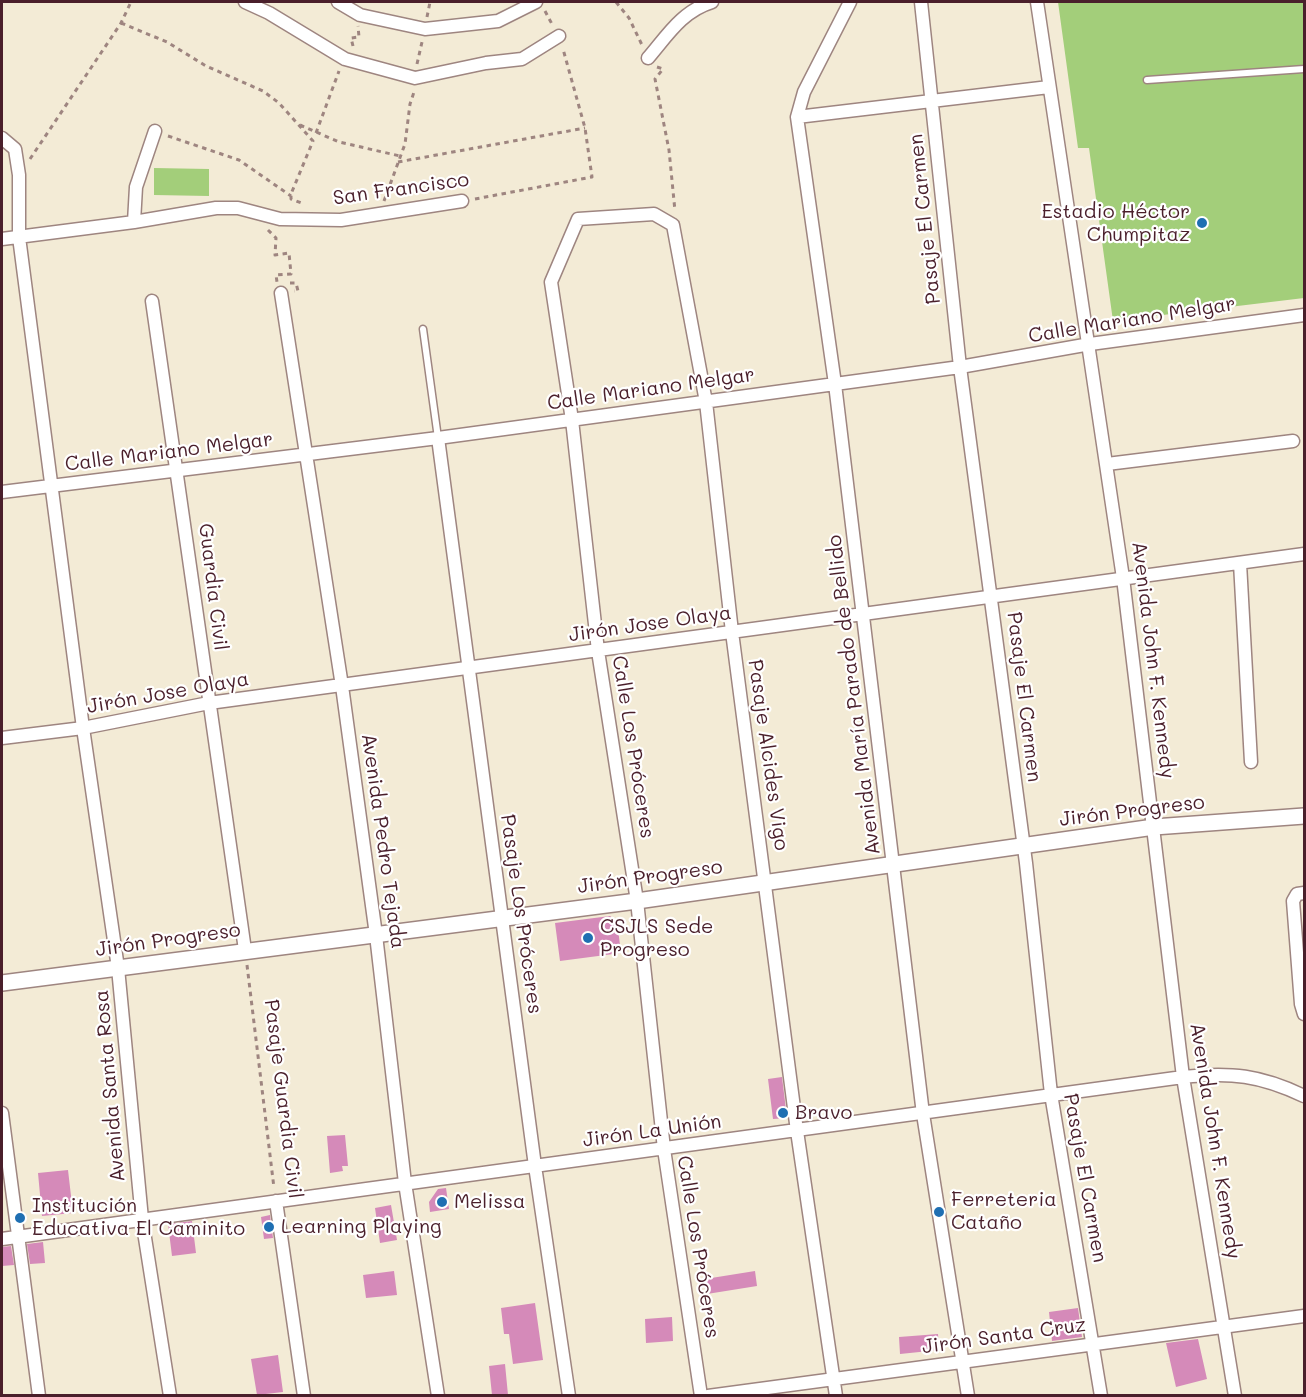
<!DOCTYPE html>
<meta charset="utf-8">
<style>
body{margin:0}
#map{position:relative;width:1306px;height:1397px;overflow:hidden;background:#f3ebd6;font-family:Mali,sans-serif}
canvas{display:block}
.frame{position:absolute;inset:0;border:3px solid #4a1f2b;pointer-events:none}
</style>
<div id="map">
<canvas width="1306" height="1397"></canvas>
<div class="frame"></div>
</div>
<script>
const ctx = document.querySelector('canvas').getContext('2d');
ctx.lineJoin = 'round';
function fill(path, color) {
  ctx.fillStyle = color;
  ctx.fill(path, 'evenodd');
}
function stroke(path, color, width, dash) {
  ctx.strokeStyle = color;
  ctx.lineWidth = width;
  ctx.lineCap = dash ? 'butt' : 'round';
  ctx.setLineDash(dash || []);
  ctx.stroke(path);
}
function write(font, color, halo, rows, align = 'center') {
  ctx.font = font + ' Mali,sans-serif';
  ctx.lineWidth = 4.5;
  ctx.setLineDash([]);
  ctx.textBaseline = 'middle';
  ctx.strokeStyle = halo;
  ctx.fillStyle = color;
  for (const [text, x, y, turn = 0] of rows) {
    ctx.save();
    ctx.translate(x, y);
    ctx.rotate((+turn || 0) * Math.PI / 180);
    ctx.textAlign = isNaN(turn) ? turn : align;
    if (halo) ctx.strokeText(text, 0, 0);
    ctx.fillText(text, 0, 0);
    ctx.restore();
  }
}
fill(new Path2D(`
 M1058 2H1304V298L1113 321 1089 148H1078Z
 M154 168 209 169V196L154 195Z`), '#a3ce7a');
fill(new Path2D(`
 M610 916 617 921 621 953 560 961 555 923Z
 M782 1077 787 1118 773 1119 768 1079Z
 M345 1135 348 1166H342L343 1171 330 1173 327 1136Z
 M68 1170 73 1213 42 1216 38 1173Z
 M446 1188 449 1209 430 1212 429 1202 438 1189Z
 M391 1205 397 1240 380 1243 375 1208Z
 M270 1215 273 1238 264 1239 261 1217Z
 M192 1221 196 1253 172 1256 168 1224Z
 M43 1242 45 1263 30 1264 27 1244Z
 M11 1246 14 1265 2 1266V1247Z
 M394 1271 397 1295 366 1298 363 1275Z
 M755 1271 757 1286 707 1294 705 1279Z
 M535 1303 543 1360 513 1364 509 1334H504L501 1308Z
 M1078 1308 1082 1337 1052 1341 1049 1312Z
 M672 1317 673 1341 646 1343 645 1319Z
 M938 1334 939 1350 900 1354 899 1337Z
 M1198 1339 1207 1379 1176 1387 1166 1343Z
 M278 1355 283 1392 257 1395 251 1359Z
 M505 1364 508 1395H492L489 1366Z`), '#d58ab9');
const service = new Path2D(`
 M1147 80 1304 69
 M423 329 438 438`);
const minor = new Path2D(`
 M245 2 269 13 345 59 415 78 486 63 522 59 559 36
 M338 2 360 15 425 29 498 21 536 2
 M850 2 804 92 797 117 835 384 923 1114 968 1396
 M921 2 960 367 1026 863 1051 1094 1101 1396
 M1037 2 1123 578 1183 1077 1235 1396
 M648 58C667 36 682 11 712 2
 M797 117 1049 87
 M2 138 15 149 19 175V237L83 728 118 968 142 1219 170 1396
 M134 222 136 187 155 131
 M2 239 134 222 216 208H238L280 219 341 220 462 201
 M281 293 342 686 376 935 405 1183 438 1396
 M152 301 245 950
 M438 438 535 1166 569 1396
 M1107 464 1293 441
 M2 492 438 438 960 367 1090 344 1304 315
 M1240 563 1251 762
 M2 738 83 728 209 703 1304 554
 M1304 893 1297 894 1293 901 1301 1004 1304 1014
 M2 1113 39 1396
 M276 1201 304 1396
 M2 1239 1183 1077C1231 1072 1260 1075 1304 1096
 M701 1396 664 1149 637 901 598 651 572 420 551 282 578 219 654 214 673 225 706 402 732 632 797 1131 836 1396
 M708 1396 1304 1316`);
const tertiary = new Path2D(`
 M2 983 637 901 1154 827 1304 816`);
stroke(service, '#9e8580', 9);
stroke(minor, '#9e8580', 15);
stroke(tertiary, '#9e8580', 18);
stroke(new Path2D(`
 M616 2 629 18 642 45
 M545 11 553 26
 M427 17 430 2
 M121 23 167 42 206 66 263 91 279 103 313 141 291 194V199L304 204
 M353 46 351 38 359 37 358 26
 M417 64 422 42
 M657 67 663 69 655 79 669 150 675 211
 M300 125 339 142 400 156
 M316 133 339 71
 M168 136 239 160 291 196
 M30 159 121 23 131 2
 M398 162 585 128
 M475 199 592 177 585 128 563 49
 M384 201 405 144 410 104 415 89
 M268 230 276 238 275 255 289 253 291 274 276 275 277 282
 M290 283H296L298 291H294
 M247 965 274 1188`), '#9e8580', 3, [4.5, 4.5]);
stroke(service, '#fff', 6);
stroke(minor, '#fff', 12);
stroke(tertiary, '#fff', 15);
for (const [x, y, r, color] of [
 [1202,223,6,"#1f6fb2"],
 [588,938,6,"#1f6fb2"],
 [783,1113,6,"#1f6fb2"],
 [442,1202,6,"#1f6fb2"],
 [939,1212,6,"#1f6fb2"],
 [20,1218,6,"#1f6fb2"],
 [269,1227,6,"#1f6fb2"]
]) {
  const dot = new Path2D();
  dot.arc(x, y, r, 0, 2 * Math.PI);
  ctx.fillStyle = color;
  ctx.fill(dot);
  stroke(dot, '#fff', 2);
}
write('20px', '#4a1f2b', '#fff', [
 ["San Francisco",401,189,-8],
 ["Pasaje El Carmen",925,219,-96],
 ["Calle Mariano Melgar",1132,320,-9],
 ["Calle Mariano Melgar",651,389,-8],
 ["Calle Mariano Melgar",169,452,-7],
 ["Guardia Civil",213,587,83],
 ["Jirón Jose Olaya",650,624,-8],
 ["Avenida John F. Kennedy",1153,660,83],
 ["Jirón Jose Olaya",168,693,-10],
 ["Avenida María Parado de Bellido",854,695,-97],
 ["Pasaje El Carmen",1024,697,83],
 ["Calle Los Próceres",633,747,81],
 ["Pasaje Alcides Vigo",768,755,82],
 ["Jirón Progreso",1132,811,-7],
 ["Avenida Pedro Tejada",383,841,82],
 ["Jirón Progreso",650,877,-8],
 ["Pasaje Los Próceres",521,914,82],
 ["Jirón Progreso",168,940,-8],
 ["Avenida Santa Rosa",110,1086,-95],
 ["Pasaje Guardia Civil",283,1099,83],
 ["Jirón La Unión",652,1131,-8],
 ["Avenida John F. Kennedy",1215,1141,81],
 ["Pasaje El Carmen",1085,1178,80],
 ["Calle Los Próceres",698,1247,81],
 ["Jirón Santa Cruz",1004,1336,-8]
]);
write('20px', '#4a1f2b', '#fff', [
 ["Estadio Héctor",1190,212,"right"],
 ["Chumpitaz",1190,235,"right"],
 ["CSJLS Sede",600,927],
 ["Progreso",600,950],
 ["Bravo",795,1113],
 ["Ferreteria",951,1200],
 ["Cataño",951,1223],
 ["Melissa",454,1202],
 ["Institución",32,1206],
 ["Educativa El Caminito",32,1229],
 ["Learning Playing",281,1227]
], 'left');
</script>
